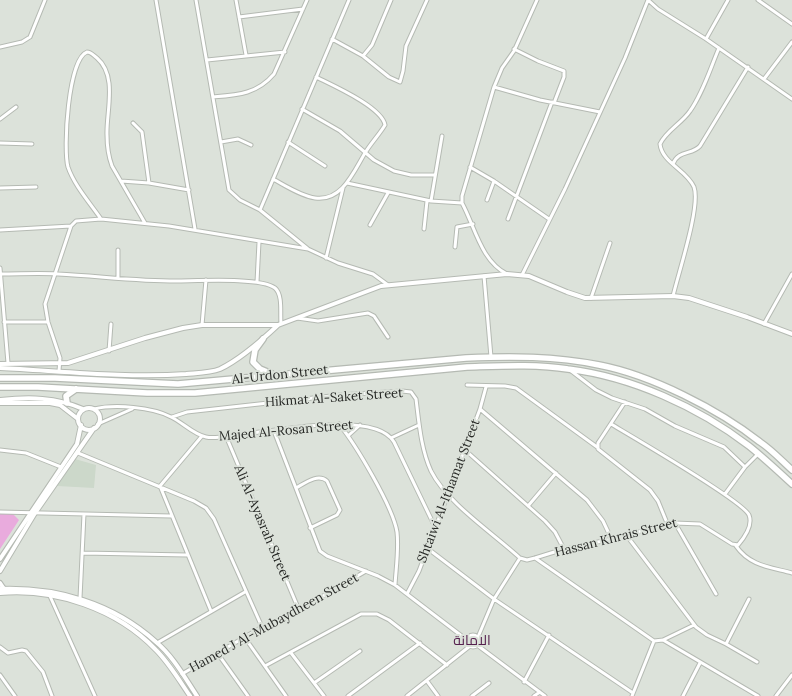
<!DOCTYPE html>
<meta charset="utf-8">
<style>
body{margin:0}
canvas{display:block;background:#dce2da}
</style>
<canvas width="792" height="696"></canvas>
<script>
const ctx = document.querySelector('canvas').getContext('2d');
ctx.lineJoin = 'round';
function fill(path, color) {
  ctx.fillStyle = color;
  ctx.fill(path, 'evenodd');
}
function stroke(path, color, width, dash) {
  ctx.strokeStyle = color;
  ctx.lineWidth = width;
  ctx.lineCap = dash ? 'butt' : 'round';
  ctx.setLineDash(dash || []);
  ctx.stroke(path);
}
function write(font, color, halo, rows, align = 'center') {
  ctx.font = font + ' Lora,Cairo,serif';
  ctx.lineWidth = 4;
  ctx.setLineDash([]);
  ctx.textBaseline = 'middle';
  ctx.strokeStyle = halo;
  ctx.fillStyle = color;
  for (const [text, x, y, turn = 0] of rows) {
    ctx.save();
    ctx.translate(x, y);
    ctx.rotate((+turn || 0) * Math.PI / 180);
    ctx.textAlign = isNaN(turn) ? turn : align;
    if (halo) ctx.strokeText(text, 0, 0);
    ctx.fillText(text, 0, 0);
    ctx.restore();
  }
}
fill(new Path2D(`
 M75 459 96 465 94 488 57 486 60 478Z`), '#ccd8ca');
fill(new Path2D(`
 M0 512 13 514 19 520 0 549Z`), '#e9abdd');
const minor = new Path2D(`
 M156 0 195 229
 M196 0 229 190 240 200 260 210 308 249 338 263 373 274 388 285
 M236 0 246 55
 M648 0 658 9 706 39 792 99
 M758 0 792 24
 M239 17 303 9
 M332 39 363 56 389 77 400 82 403 71 406 46 427 0
 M706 39 728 0
 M0 47 22 42 30 37 45 0
 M514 49 538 61 564 71V77L554 103
 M363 56 372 45 391 0
 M207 60 285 52
 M764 79 792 42
 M494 87 540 100 600 112
 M213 97C238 95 257 94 274 74L307 0
 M302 109 340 131 374 160 394 171 411 175H434
 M0 119 16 107
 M133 123 142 132 149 183
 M221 142 238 139 251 145
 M288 142 325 166
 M0 143 32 144
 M673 164C678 150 692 155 700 146L748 67
 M470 167 494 181 549 219
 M273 179C286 186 301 196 315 198 342 202 354 171 365 153 371 143 379 135 385 125 382 107 332 85 316 77
 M121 181 149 183 189 190
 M347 183 431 201 462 203
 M0 188 36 187
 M487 200 494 181
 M431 201 442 136
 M260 210 349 0
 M101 219C90 203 74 185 68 167 63 149 68 59 87 52 91 52 93 55 97 58 118 76 106 112 107 135 107 146 108 155 112 166L145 223
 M508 219 552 102
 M370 225 388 193
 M424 229 427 201
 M0 230 71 226
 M455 247 457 227 473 224
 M326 258 343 188
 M0 268 8 363
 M1 274C20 274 39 273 58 274 98 276 137 281 176 281 196 281 261 277 275 288 283 295 280 313 281 323
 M507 274C481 261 475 227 462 203V196L494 87 502 68 514 51 537 0
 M522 275 565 189 625 58 648 0
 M484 276 491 357
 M118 278V250
 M257 282 259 242
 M673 296C678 274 701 206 694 187 687 170 662 163 660 144 666 131 682 123 690 111 703 93 710 69 719 48
 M591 298 610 243
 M297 318 318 321 368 313 374 316 388 337
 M4 322H48
 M764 324 792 274
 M202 325 206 280
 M109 351 111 324
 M570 370 596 390 612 398 645 409 675 426 724 447 745 467
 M59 371 60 358 48 322 45 304 71 226 76 221 101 219 169 226 308 249
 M467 385 505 386 516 388 597 447
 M625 402 602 437 598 443V449L650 490 658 501 667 523
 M94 409C115 404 152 407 171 417 182 422 194 435 206 437 215 439 226 436 236 435 270 432 375 409 394 442L435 527
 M480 409 587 500 603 521 611 538
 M172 417 187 412 340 395 402 391 411 392 416 399C419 423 421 449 431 471 447 503 493 533 520 558L527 560 535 558 564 549 627 536 656 526 675 523 700 524 732 544 738 545C744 538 753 525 749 515 743 501 631 436 611 424
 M98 424 132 409
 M339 424C356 445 393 507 397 532 399 549 396 568 395 585
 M274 431 320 551 327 556 378 576 395 585 467 640
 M349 435 360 425
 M226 436 299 610
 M391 438 419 425
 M0 450 26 453 61 467
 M465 450 545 521 555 532 564 549
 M78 453 194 501 206 508 214 519 262 627
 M160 486 211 611
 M160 486 202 436
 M296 488C305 483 318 473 327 481L340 510 337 515 310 528
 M725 494 745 467 758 454
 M528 506 556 473
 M0 512 171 516
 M675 523 716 594
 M627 536 696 627 707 635 726 644 757 662
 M736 546C750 566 770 567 792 573
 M427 548 494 599 633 693
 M83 553 187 555
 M535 558 654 641 663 640 758 696
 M49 594 95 696
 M407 594 419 571 480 409 486 387
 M80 598 84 514
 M467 641a6 6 0 1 1 12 0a6 6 0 1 1-12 0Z
 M478 637 494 599 520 558
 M245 638 286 696
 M663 640 694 625
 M157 643 245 592
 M726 644 749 599
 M477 645 545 696
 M0 647 8 653 22 650 26 651 43 672 52 696
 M291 653 324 696
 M218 654 248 696
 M265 666 361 614H377L389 620 447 665
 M182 674 262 627 299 610 366 571
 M0 675 15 696
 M427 681 438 696
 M524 682 549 635
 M314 683 360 651
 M348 696 420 643
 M407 696 470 646
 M472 696 489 683
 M534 696 540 692
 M632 696 654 641
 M683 696 700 663
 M776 696 792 675`);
const tertiary = new Path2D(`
 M0 364 68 363 145 338 183 328 202 325H278L381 286 507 274 529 276 567 292 585 298 673 296 689 298 747 317 792 334
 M0 368C61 371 126 378 186 374 197 373 210 373 220 369 241 359 261 341 278 325
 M0 400C29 397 56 397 83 409
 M0 403H50L60 405 78 419
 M78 419a11 11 0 1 1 22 0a11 11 0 1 1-22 0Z
 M0 559 77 444 81 425
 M0 571 35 513 94 428
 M0 583 4 589
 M0 589C57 587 113 603 156 642 173 656 185 678 197 696
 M0 593C55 588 117 609 156 650 169 663 179 680 190 696`);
const trunk = new Path2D(`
 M263 339 255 350 253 362 260 369 272 374
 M0 378H55L178 384 466 358C511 356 555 356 599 365 651 375 718 409 760 442 772 450 782 461 792 470
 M0 387H38L147 393H195L467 367C501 366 535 364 568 369 632 377 698 407 749 446 764 458 778 471 792 484
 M67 403 66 396 76 389`);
stroke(minor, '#b5bab3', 5);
stroke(tertiary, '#b5bab3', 6);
stroke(trunk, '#b5bab3', 8);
stroke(minor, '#fff', 3);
stroke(tertiary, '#fff', 4);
stroke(trunk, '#fff', 5.5);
write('13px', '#272926', '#dce2da', [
 ["Al-Urdon Street",280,375,-6],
 ["Hikmat Al-Saket Street",334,398,-4],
 ["Majed Al-Rosan Street",286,431,-5],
 ["Shtaiwi Al-Ithamat Street",449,491,-69],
 ["Ali Al-Ayasrah Street",262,523,67],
 ["Hassan Khrais Street",616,538,-14],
 ["Hamed J Al-Mubaydheen Street",274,623,-29]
]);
write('14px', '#55204e', '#dce2da', [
 ["الامانة",472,641]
]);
</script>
